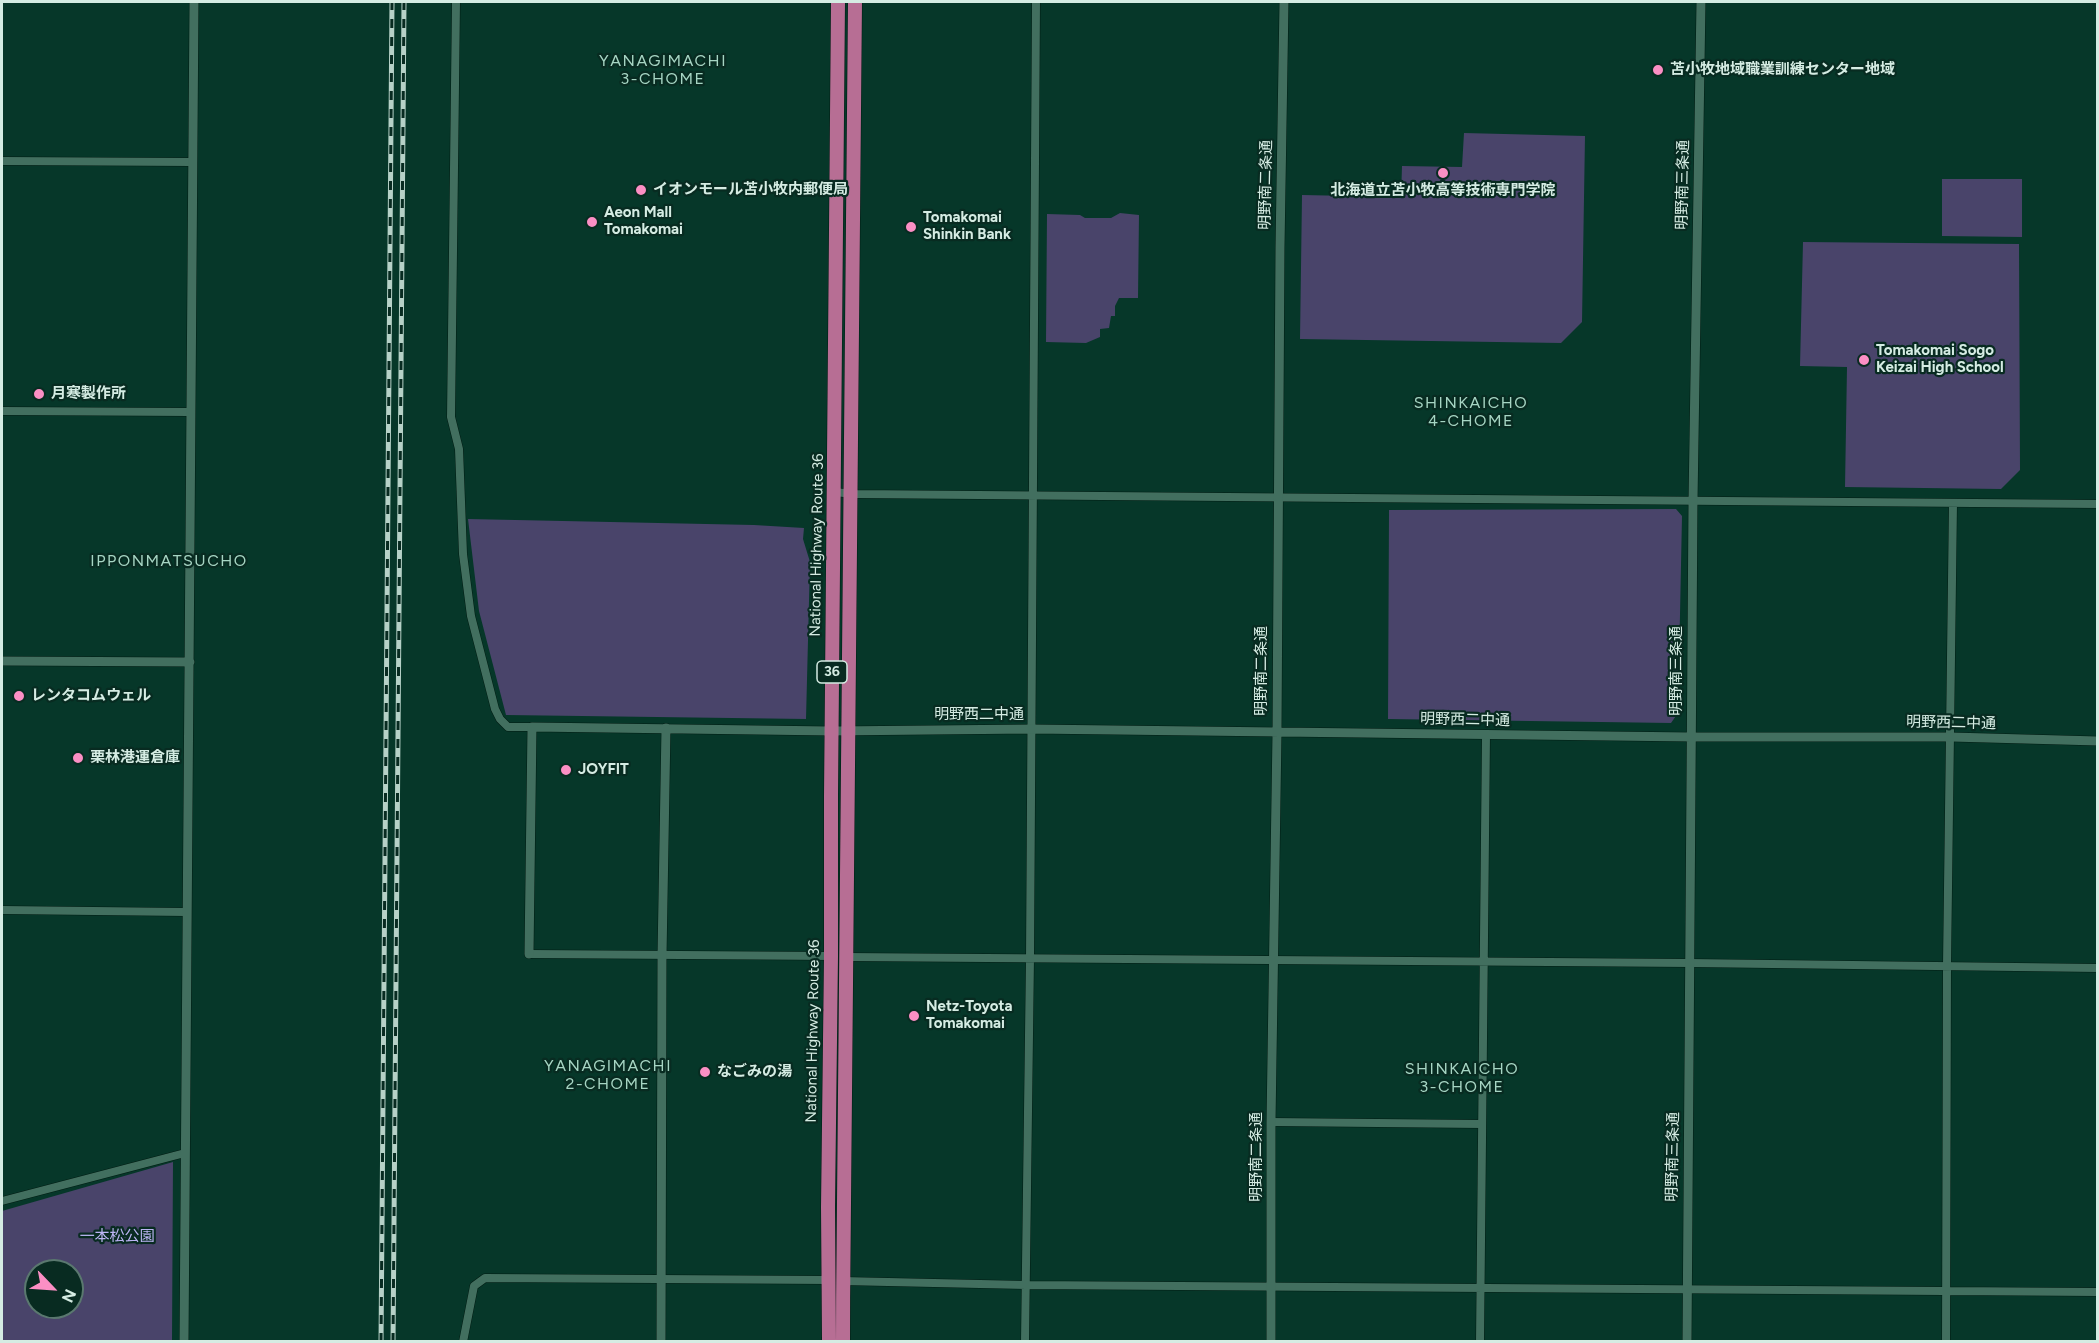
<!DOCTYPE html>
<meta charset="utf-8">
<style>
body{margin:0}
#map{position:relative;width:2099px;height:1343px;overflow:hidden;background:#063729;font-family:Figtree,sans-serif}
canvas{display:block}
.frame{position:absolute;inset:0;border:3px solid #d5ece3;pointer-events:none}
.north{position:absolute;left:24px;top:1259px;width:60px;height:60px;box-sizing:border-box;background:#082b21;border:2px solid #5a786f;border-radius:50%;rotate:115deg;font-size:16px;font-weight:700;line-height:24px;text-align:center;color:#d5ece3}
.north::after{content:'';display:block;margin:auto;width:21px;height:27px;background:#fb8fc4;clip-path:polygon(50% 0,100% 100%,50% 72%,0 100%)}
</style>
<div id="map">
<canvas width="2099" height="1343"></canvas>
<div class="frame"></div>
<div class="north">N</div>
</div>
<script>
const ctx = document.querySelector('canvas').getContext('2d');
ctx.lineJoin = 'round';
function fill(path, color) {
  ctx.fillStyle = color;
  ctx.fill(path, 'evenodd');
}
function stroke(path, color, width, dash) {
  ctx.strokeStyle = color;
  ctx.lineWidth = width;
  ctx.lineCap = dash ? 'butt' : 'round';
  ctx.setLineDash(dash || []);
  ctx.stroke(path);
}
function write(font, color, halo, rows, align = 'center') {
  ctx.font = font + ' Figtree,"Noto Sans JP",sans-serif';
  ctx.lineWidth = 4.5;
  ctx.setLineDash([]);
  ctx.textBaseline = 'middle';
  ctx.strokeStyle = halo;
  ctx.fillStyle = color;
  for (const [text, x, y, turn = 0] of rows) {
    ctx.save();
    ctx.translate(x, y);
    ctx.rotate((+turn || 0) * Math.PI / 180);
    ctx.textAlign = isNaN(turn) ? turn : align;
    if (halo) ctx.strokeText(text, 0, 0);
    ctx.fillText(text, 0, 0);
    ctx.restore();
  }
}
fill(new Path2D(`
 M1464 133 1585 136 1582 322 1561 343 1300 339 1302 195 1401 197 1402 166 1462 167Z
 M1942 179H2022V237L1942 236Z
 M1120 213 1139 215 1138 298H1119L1115 306V316H1111L1109 328 1100 329V337L1086 343 1046 342 1047 214 1080 215 1085 218H1111Z
 M1803 242 2019 244 2020 470 2001 489 1845 487 1847 367 1800 366Z
 M1676 509 1682 516 1678 713 1671 723 1388 719 1389 510Z
 M468 519 754 525 804 528 803 539 810 562 806 719 506 715 479 611Z
 M173 1162 172 1341H2V1211ZM36 1271H72V1307H36Z`), '#49446a');
const minor = new Path2D(`
 M456 2 451 417 459 449 463 554 471 616 495 709 500 719 508 727H532
 M2 161 192 162
 M2 411 190 412
 M835 492 853 494 2098 504
 M2 910 186 912
 M529 954 833 956
 M845 957 1690 963 2098 968
 M1271 1122 1482 1124
 M2 1201 185 1153
 M842 1281 1026 1285 2098 1292
 M463 1342 474 1286 485 1278 830 1280
 M1025 1342 1030 958 1036 2
 M1480 1342 1486 735
 M1946 1342 1947 965 1953 503`);
const tertiary = new Path2D(`
 M2 661 190 662
 M529 954 532 727 832 731 1032 729 1692 737H1951L2098 741
 M184 1342 194 2
 M661 1342 662 956 666 728
 M1271 1342V1122L1277 733 1280 247 1284 2
 M1687 1342 1693 501 1701 2`);
const trunk = new Path2D(`
 M829 1342 828 1207 831 956V795L838 2
 M843 1342C844 895 855 448 855 2`);
stroke(minor, '#001c13', 9);
stroke(tertiary, '#001c13', 10);
stroke(trunk, '#001c13', 15);
stroke(minor, '#426f5f', 8);
stroke(tertiary, '#426f5f', 9);
stroke(trunk, '#b76e94', 14);
const rail = new Path2D(`
 M381 1342 392 2
 M393 1342 404 2`);
stroke(rail, '#b6d1c7', 5);
stroke(rail, '#082b21', 3, [9]);
for (const [x, y, r, color] of [
 [1658,70,6,"#fb8fc4"],
 [1443,173,6,"#fb8fc4"],
 [641,190,6,"#fb8fc4"],
 [592,222,6,"#fb8fc4"],
 [911,227,6,"#fb8fc4"],
 [1864,360,6,"#fb8fc4"],
 [39,394,6,"#fb8fc4"],
 [19,696,6,"#fb8fc4"],
 [78,758,6,"#fb8fc4"],
 [566,770,6,"#fb8fc4"],
 [914,1016,6,"#fb8fc4"],
 [705,1072,6,"#fb8fc4"]
]) {
  const dot = new Path2D();
  dot.arc(x, y, r, 0, 2 * Math.PI);
  ctx.fillStyle = color;
  ctx.fill(dot);
  stroke(dot, '#082b21', 2);
}
for (const [x, y, w] of [
 [832,672,30]
]) {
  const box = new Path2D();
  box.roundRect(x - w / 2, y - 11, w, 22, 4.5);
  ctx.fillStyle = '#082b21';
  ctx.fill(box);
  stroke(box, '#d5ece3', 1.5);
}
write('bold 14px', '#d5ece3', null, [
 ["36",832,672]
]);
write('bold 15px', '#d5ece3', '#082b21', [
 ["苫小牧地域職業訓練センター地域",1670,70],
 ["イオンモール苫小牧内郵便局",653,190],
 ["北海道立苫小牧高等技術専門学院",1443,191,"center"],
 ["Aeon Mall",604,213],
 ["Tomakomai",604,230],
 ["Tomakomai",923,218],
 ["Shinkin Bank",923,235],
 ["Tomakomai Sogo",1876,351],
 ["Keizai High School",1876,368],
 ["月寒製作所",51,394],
 ["レンタコムウェル",31,696],
 ["栗林港運倉庫",90,758],
 ["JOYFIT",578,770],
 ["Netz-Toyota",926,1007],
 ["Tomakomai",926,1024],
 ["なごみの湯",717,1072]
], 'left');
write('15px', '#d5ece3', '#082b21', [
 ["明野南二条通",1266,185,-89],
 ["明野南三条通",1683,185,-89],
 ["National Highway Route 36",817,545,-89],
 ["明野南二条通",1262,671,-90],
 ["明野南三条通",1677,671,-90],
 ["明野西二中通",979,715],
 ["明野西二中通",1465,720,1],
 ["明野西二中通",1951,723,1],
 ["National Highway Route 36",813,1031,-89],
 ["明野南二条通",1257,1157,-90],
 ["明野南三条通",1673,1157,-89]
]);
write('15px', '#bcb5f4', '#082b21', [
 ["一本松公園",117,1237]
]);
ctx.letterSpacing = '1.5px';
write('16px', '#a6d5c3', '#082b21', [
 ["YANAGIMACHI",663,61],
 ["3-CHOME",663,79],
 ["SHINKAICHO",1471,403],
 ["4-CHOME",1471,421],
 ["IPPONMATSUCHO",169,561],
 ["YANAGIMACHI",608,1066],
 ["2-CHOME",608,1084],
 ["SHINKAICHO",1462,1069],
 ["3-CHOME",1462,1087]
]);
ctx.letterSpacing = '0px';
</script>
